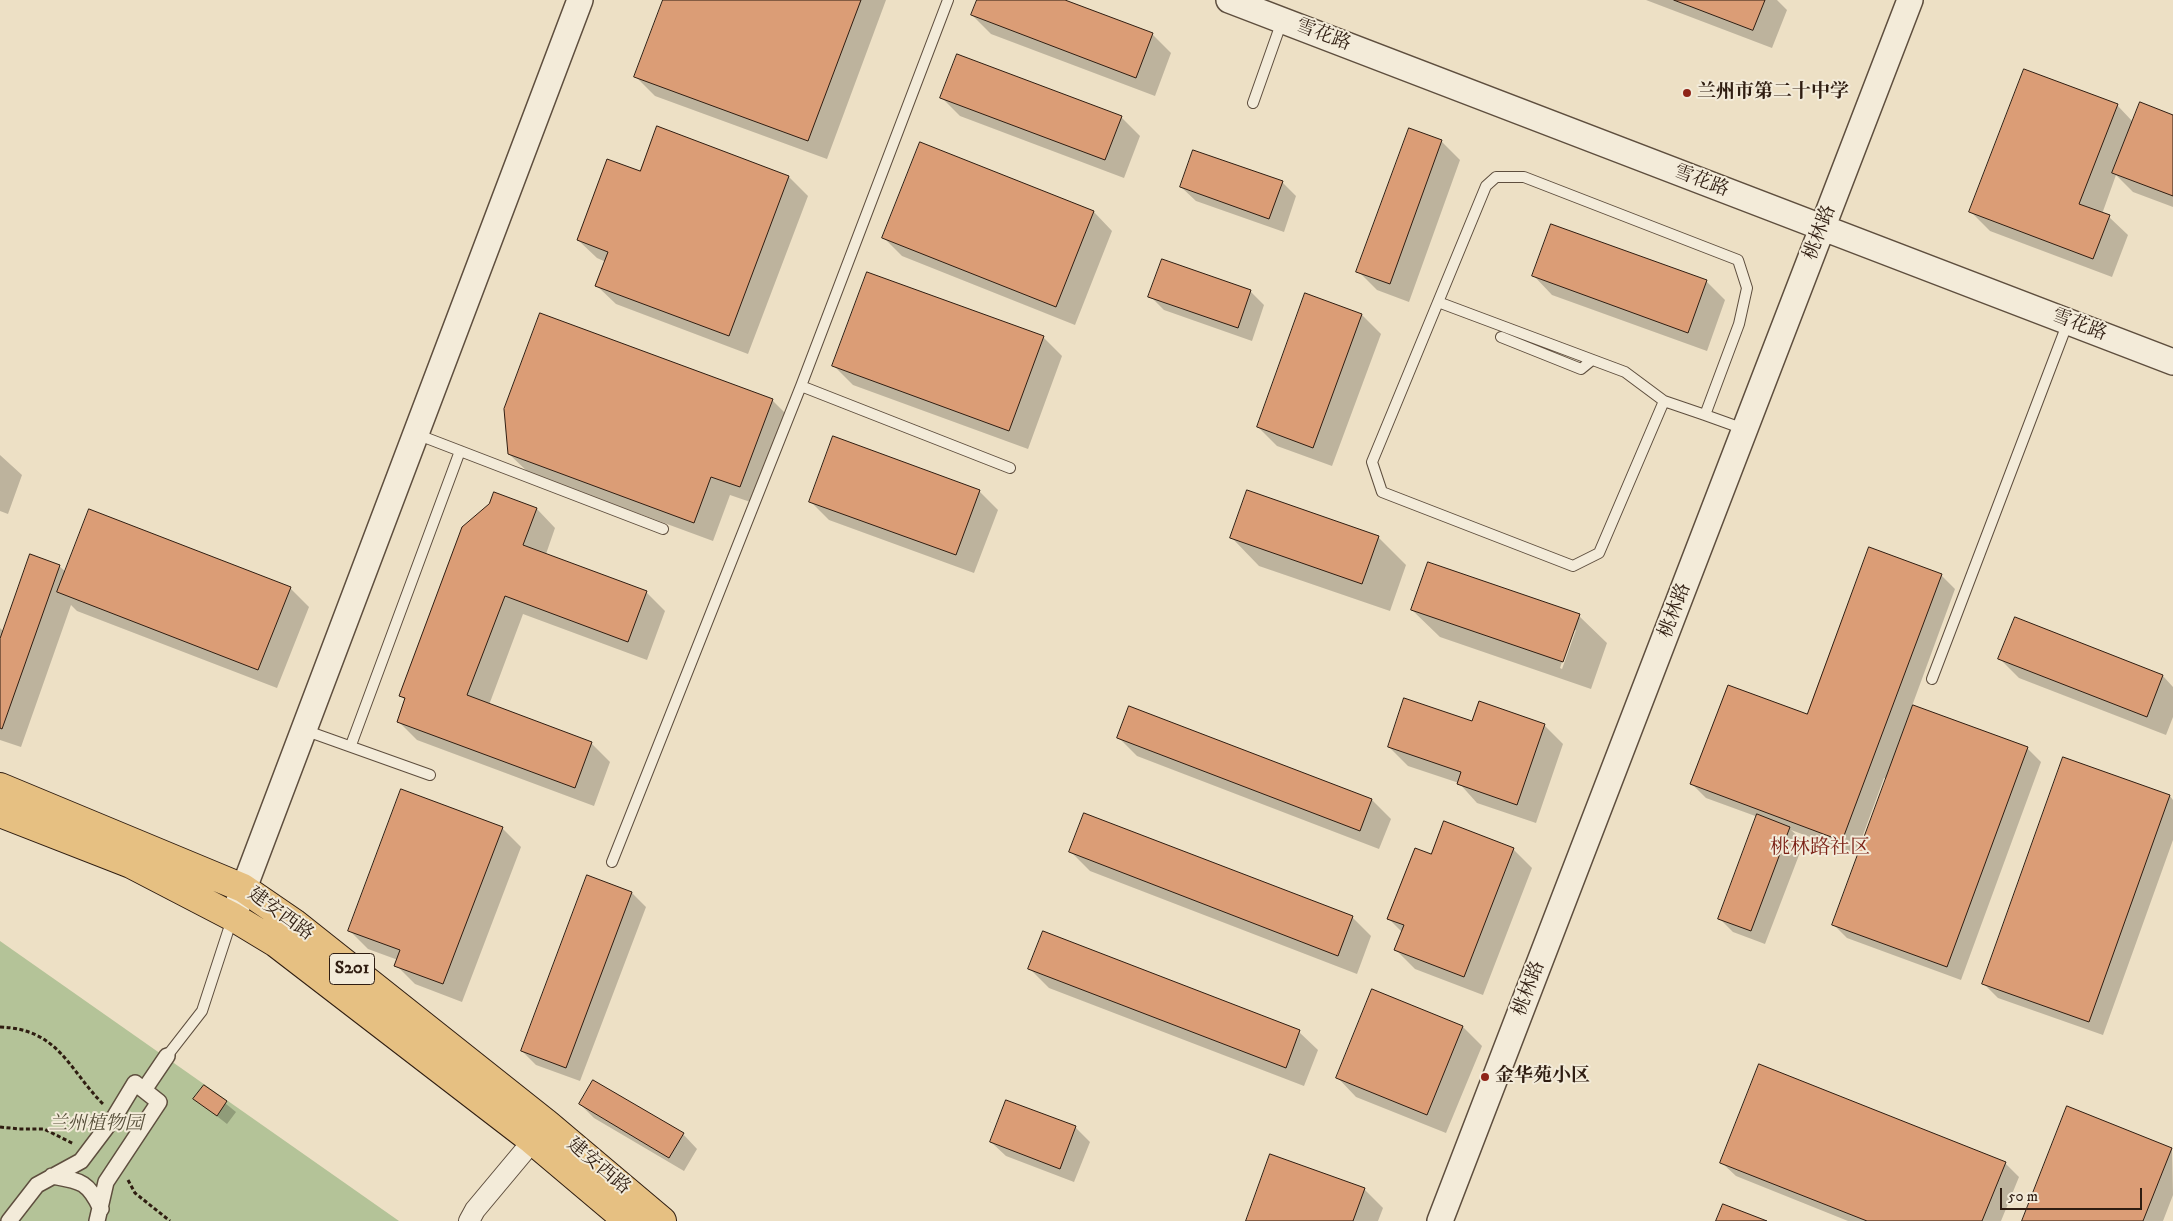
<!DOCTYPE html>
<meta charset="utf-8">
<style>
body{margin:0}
#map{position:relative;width:2173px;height:1221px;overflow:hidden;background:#ede0c5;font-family:"IM FELL DW Pica",serif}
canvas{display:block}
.scale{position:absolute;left:2000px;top:1188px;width:142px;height:22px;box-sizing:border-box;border:2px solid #2f1d11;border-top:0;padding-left:6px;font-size:15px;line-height:18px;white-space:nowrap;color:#2f1d11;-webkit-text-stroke:4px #f3ebd9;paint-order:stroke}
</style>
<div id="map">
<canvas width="2173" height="1221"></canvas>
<div class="scale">50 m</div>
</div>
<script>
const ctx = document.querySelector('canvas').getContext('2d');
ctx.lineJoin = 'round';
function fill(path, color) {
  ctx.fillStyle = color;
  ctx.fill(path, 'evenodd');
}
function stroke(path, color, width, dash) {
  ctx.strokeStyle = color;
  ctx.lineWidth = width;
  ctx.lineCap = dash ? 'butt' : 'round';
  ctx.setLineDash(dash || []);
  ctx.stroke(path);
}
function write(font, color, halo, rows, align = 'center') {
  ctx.font = font + ' "IM FELL DW Pica","Noto Serif SC",serif';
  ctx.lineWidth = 4;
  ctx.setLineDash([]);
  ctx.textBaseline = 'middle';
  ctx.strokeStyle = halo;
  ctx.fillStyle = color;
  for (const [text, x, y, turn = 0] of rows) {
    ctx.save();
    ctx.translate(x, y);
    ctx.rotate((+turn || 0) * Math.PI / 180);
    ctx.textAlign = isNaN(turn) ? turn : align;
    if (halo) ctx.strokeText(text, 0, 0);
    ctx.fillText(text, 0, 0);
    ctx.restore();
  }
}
fill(new Path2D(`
 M0 941 399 1221H0Z`), '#b4c398');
fill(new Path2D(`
 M664 0H886L827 159 655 96 636 77Z
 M978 0H1062L1152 34 1171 53 1155 96 991 34 972 15Z
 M1646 0H1777L1787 10 1772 48Z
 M941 97 1121 117 1140 136 1124 178 960 116Z
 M2117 105 2133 122 2173 117V207L2133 192 2116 175 2102 214 2109 217 2128 235 2112 277 1990 231 1971 212Z
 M658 128 789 177 808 196 748 354 616 304 597 286 606 262 597 258 578 240 641 173Z
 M1441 141 1460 160 1409 302 1377 290 1358 271Z
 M1282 182 1296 196 1284 232 1196 201 1181 187Z
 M1094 212 1112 231 1075 325 902 256 884 238Z
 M1534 276 1706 281 1725 300 1707 351 1552 295Z
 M1250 291 1264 305 1252 341 1164 310 1150 296Z
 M1306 295 1362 315 1381 334 1332 466 1277 446 1258 427Z
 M1043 337 1062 356 1028 449 853 385 834 366Z
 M772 400 791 419 759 505 730 495 713 541 529 473 509 454Z
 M0 455 22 475 8 514 0 511Z
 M979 491 998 510 974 573 829 520 810 501Z
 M537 509 555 528 546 554 646 592 665 611 647 660 523 614 489 705 591 743 610 762 594 806 417 740 398 721 406 701 400 695Z
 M1378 537 1406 565 1390 611 1259 566 1232 538Z
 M59 566 66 572 290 588 309 607 277 688 77 611 71 605 21 747 0 740V628L4 632Z
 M1941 575 1955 589 1912 706 2027 748 2041 762 1961 980 1847 938 1833 924 1887 779 1884 778 1856 854 1791 830 1804 842 1765 944 1733 932 1719 918 1758 817 1706 798 1692 784 1807 716Z
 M1412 610 1579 616 1607 643 1591 689 1440 637ZM1573 630H1576L1562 669 1560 668Z
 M2015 619 2163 676 2173 687V717L2166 735 2019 678 2000 659Z
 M1130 707 1372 800 1391 819 1379 849 1137 756 1118 737Z
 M1473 722 1544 725 1563 744 1536 823 1477 803 1459 783 1408 766 1389 747Z
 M2064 759 2170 796 2173 800V840L2103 1035 1998 998 1984 984Z
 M502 828 521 847 462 1002 415 984 396 965 398 960 368 949 349 930Z
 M1513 849 1532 868 1483 995 1415 969 1396 950 1402 932 1389 919 1432 856Z
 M1071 852 1352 917 1371 936 1357 974 1090 871Z
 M632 893 646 907 580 1081 536 1065 522 1051Z
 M1030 969 1299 1032 1318 1050 1304 1086 1049 988Z
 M1373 991 1463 1027 1482 1046 1446 1133 1356 1097 1338 1078Z
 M204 1086 236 1112 227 1124 195 1099Z
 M1007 1101 1076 1128 1090 1142 1074 1182 1006 1156 991 1142Z
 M580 1104 683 1134 697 1149 684 1171 594 1118Z
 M2172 1149 2173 1195 2163 1221H2023Z
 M1721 1162 2005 1163 2019 1177 2001 1221H1848L1736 1176Z
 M1364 1189 1383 1208 1378 1221H1247Z`), '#0003');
const building = new Path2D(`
 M663 0H861L808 141 634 77Z
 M977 0H1065L1153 33 1136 78 971 15Z
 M1674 0H1765L1753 30Z
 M957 54 1122 116 1105 160 940 98Z
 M2024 69 2118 104 2079 204 2110 215 2093 259 1969 212Z
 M2140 102 2173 115V196L2112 173Z
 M657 126 789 176 729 336 595 286 608 252 577 240 607 159 640 171Z
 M1409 128 1442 140 1390 284 1356 272Z
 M920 142 1094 211 1056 307 882 238Z
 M1193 150 1283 181 1269 219 1180 187Z
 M1551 224 1707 280 1688 333 1532 276Z
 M1162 259 1251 290 1238 328 1148 297Z
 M867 272 1044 336 1009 431 832 366Z
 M1305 293 1362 314 1313 448 1257 427Z
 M540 313 773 399 740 487 711 477 694 523 508 454 504 409Z
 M833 436 980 490 956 555 809 502Z
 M1247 490 1379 536 1362 584 1230 538Z
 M494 492 537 508 523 545 647 591 628 642 505 596 467 695 592 742 575 788 397 722 405 698 399 696 462 527 489 504Z
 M89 509 291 587 258 670 57 592Z
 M1869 547 1942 574 1842 841 1690 784 1728 685 1807 714Z
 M30 554 60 565 2 729 0 728V639Z
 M1428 562 1580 614 1563 662 1411 610Z
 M2015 617 2163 675 2147 717 1998 659Z
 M1404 698 1472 721 1479 701 1545 724 1517 805 1457 784 1461 772 1388 747Z
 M1913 705 2028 747 1947 967 1832 925Z
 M1129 706 1372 799 1360 831 1117 738Z
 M2063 757 2170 795 2089 1022 1982 984Z
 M401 789 503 827 443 984 394 966 400 950 348 931Z
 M1084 813 1353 916 1338 956 1069 852Z
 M1757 814 1790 827 1751 931 1718 919Z
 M1444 821 1514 848 1464 977 1394 950 1404 925 1387 919 1415 848 1431 854Z
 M587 875 632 892 566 1068 521 1051Z
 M1043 931 1300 1030 1286 1068 1028 969Z
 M1372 989 1463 1026 1427 1115 1336 1078Z
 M1759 1064 2006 1162 1982 1221H1867L1720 1163Z
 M593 1080 684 1133 669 1158 579 1104Z
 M204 1085 227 1101 217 1116 193 1099Z
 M1006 1100 1076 1126 1060 1169 990 1142Z
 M2067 1106 2172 1148 2143 1221H2022Z
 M1270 1154 1365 1188 1353 1221H1246Z
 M1723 1204 1767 1221H1716Z`);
fill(building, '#db9d76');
stroke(building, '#2f1d11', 1);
const service = new Path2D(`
 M1253 103 1282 21
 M1438 302 1625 372 1664 401 1705 415 1739 324 1747 288 1738 260 1524 177H1496L1486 186 1372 462 1382 492 1573 566 1599 553 1664 401
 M1501 337 1581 369 1592 360
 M801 386 1010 468
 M1705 415 1744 429
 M416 434 663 529
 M1932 679 2068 322
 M304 730 430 775
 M351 745 460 451
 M612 862 801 386 948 0
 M167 1056 202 1011 232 919`);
const pedestrian = new Path2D(`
 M144 1090 167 1056
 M52 1176C80 1181 88 1181 101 1209
 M9 1221 37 1185 81 1161 115 1116 135 1083 159 1102 106 1182 97 1221`);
const minor = new Path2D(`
 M469 1221 475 1210 541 1131`);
const tertiary = new Path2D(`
 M1229 0 2173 362
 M233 917 580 0
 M1440 1221 1910 0`);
const primary = new Path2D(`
 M0 787 243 888 294 923 547 1124 662 1221
 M0 813 131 864 233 917 276 943 532 1140 628 1221`);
stroke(service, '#5e4e3e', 12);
stroke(pedestrian, '#5e4e3e', 18);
stroke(minor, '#5e4e3e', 22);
stroke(tertiary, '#5e4e3e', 28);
stroke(primary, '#2f1d11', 30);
stroke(new Path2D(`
 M0 1027C59 1029 68 1069 104 1105
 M0 1127 19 1129H44L74 1144
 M128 1180 135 1193 170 1221`), '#2f1d11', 3, [4, 2.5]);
stroke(service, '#f3ebd9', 10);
stroke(pedestrian, '#f3ebd9', 15);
stroke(minor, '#f3ebd9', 20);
stroke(tertiary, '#f3ebd9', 25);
stroke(primary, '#e6c082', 28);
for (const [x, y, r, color] of [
 [1687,93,5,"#8f2418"],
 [1485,1077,5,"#8f2418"]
]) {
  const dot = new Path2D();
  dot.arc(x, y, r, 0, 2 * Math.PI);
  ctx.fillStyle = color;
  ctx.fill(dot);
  stroke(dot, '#f3ebd9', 2);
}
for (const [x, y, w] of [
 [352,969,45]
]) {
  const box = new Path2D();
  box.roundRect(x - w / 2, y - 15.5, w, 31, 4);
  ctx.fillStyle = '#f3ebd9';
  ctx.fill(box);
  stroke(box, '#2f1d11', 1);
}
write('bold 18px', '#2f1d11', null, [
 ["S201",352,969]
]);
write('19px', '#2f1d11', '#f3ebd9', [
 ["雪花路",1323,36,21],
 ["雪花路",1701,182,21],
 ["桃林路",1821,233,-69],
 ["雪花路",2079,326,21],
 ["桃林路",1676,611,-69],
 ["建安西路",280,915,36],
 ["桃林路",1530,989,-69],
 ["建安西路",598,1167,40]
]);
write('bold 19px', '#2f1d11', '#f3ebd9', [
 ["兰州市第二十中学",1697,93],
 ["金华苑小区",1495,1077]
], 'left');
write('italic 19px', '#574f3a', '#f3ebd9', [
 ["兰州植物园",96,1125]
]);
write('20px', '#7a1f14', '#f3ebd9', [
 ["桃林路社区",1820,849]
]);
</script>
